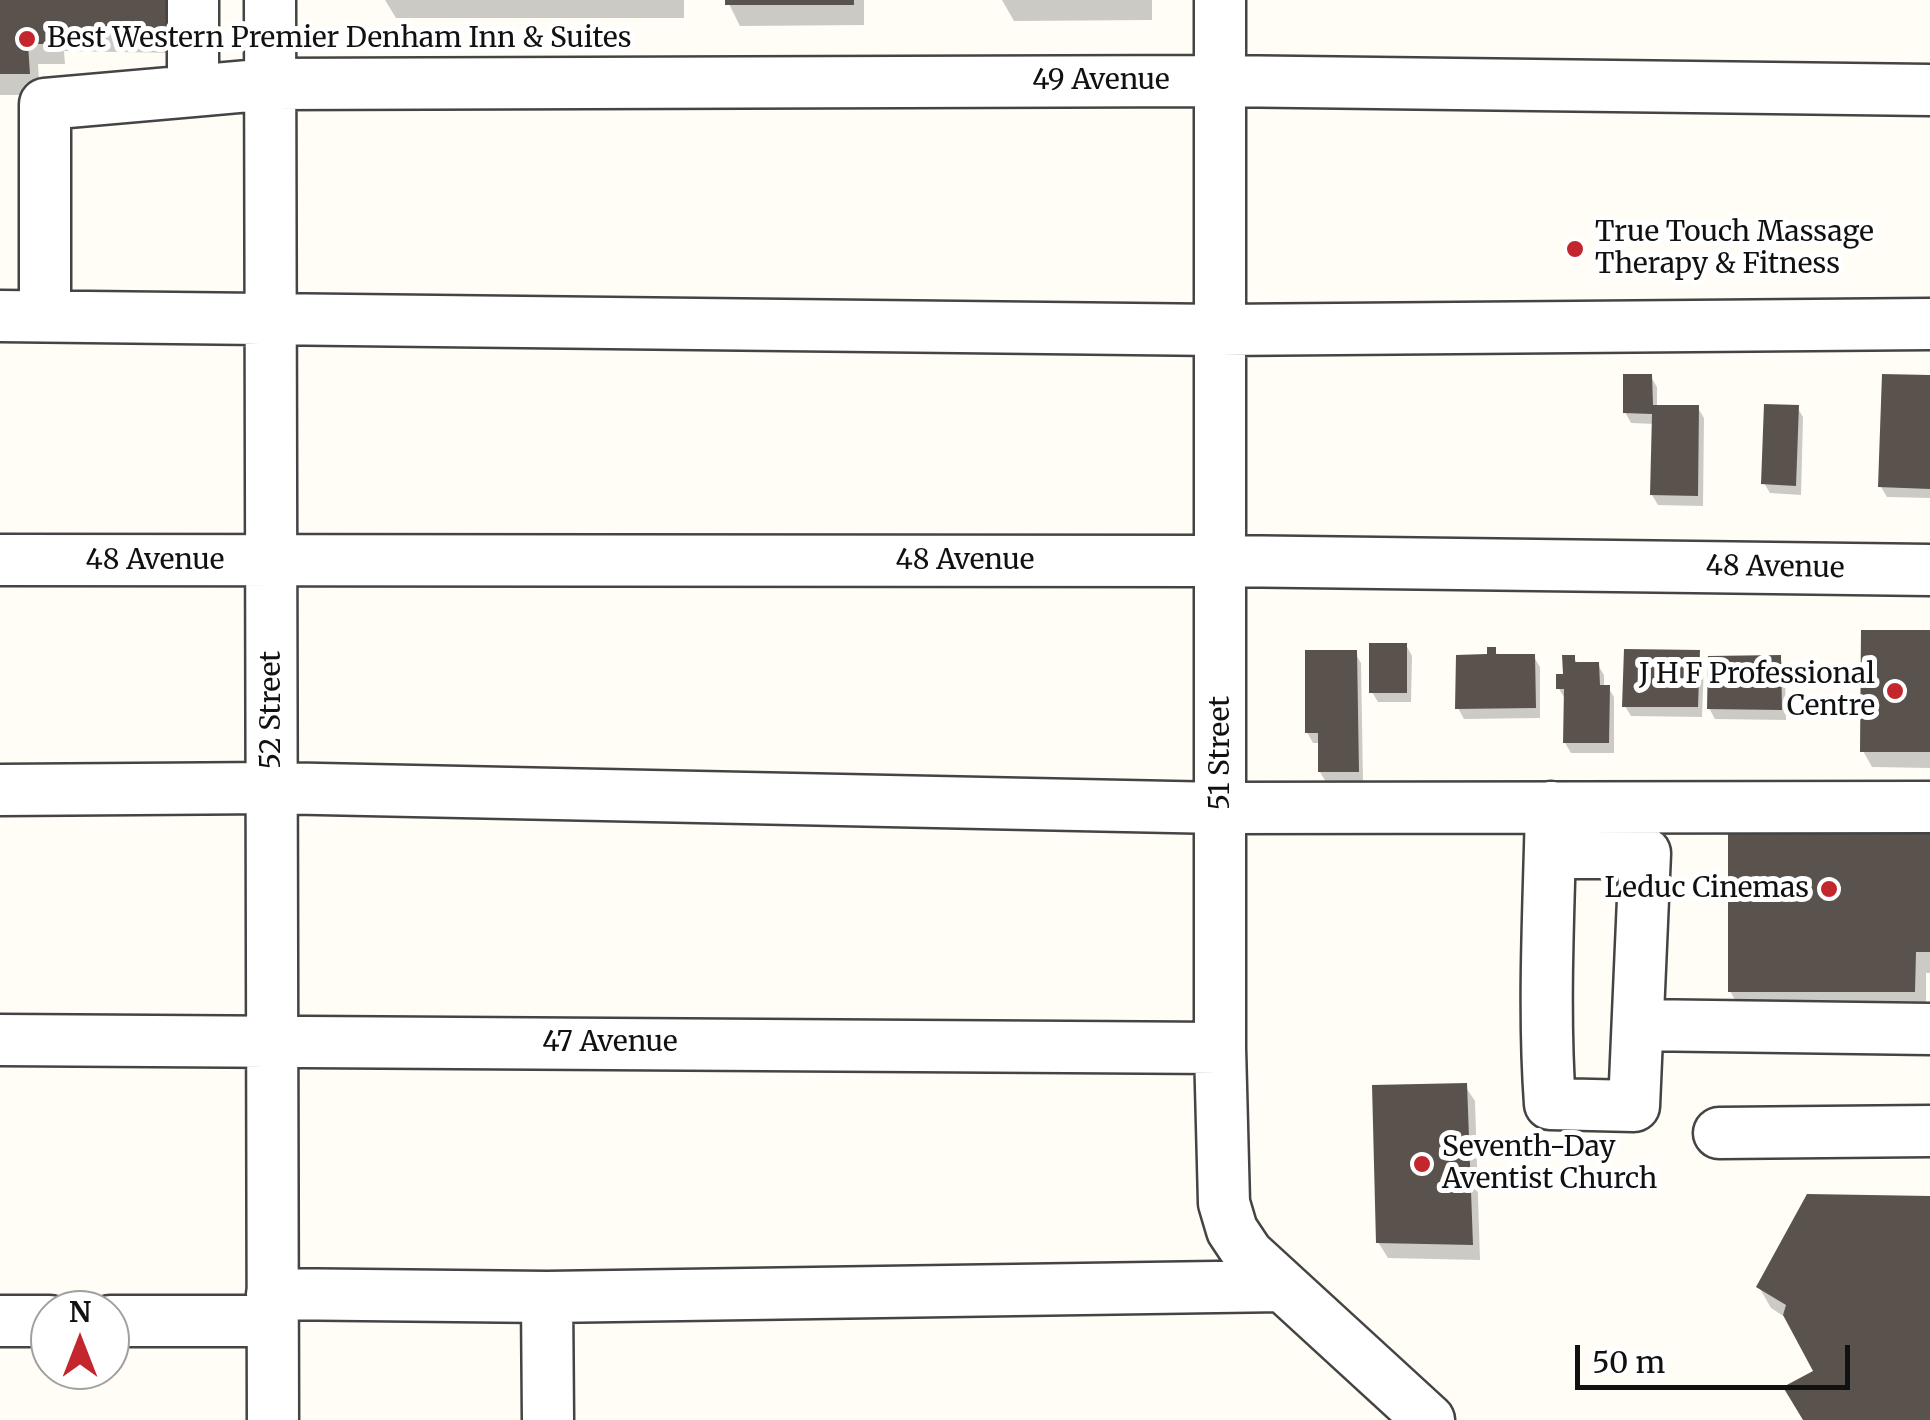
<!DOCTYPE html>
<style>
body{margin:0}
#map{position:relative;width:1930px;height:1420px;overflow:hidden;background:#fffdf5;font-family:Merriweather,serif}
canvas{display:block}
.north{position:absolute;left:30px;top:1290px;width:100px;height:100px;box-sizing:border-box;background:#fff;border:2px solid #a0a0a0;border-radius:50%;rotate:0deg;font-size:28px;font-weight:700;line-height:40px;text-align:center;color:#111}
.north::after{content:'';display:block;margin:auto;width:35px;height:45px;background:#c4262e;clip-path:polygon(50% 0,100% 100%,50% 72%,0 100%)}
.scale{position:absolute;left:1575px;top:1345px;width:275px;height:45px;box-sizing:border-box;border:5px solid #111;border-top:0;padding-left:12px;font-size:30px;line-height:35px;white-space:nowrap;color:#111;-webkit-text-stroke:8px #fff;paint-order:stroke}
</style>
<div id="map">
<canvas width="1930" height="1420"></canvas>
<div class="north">N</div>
<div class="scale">50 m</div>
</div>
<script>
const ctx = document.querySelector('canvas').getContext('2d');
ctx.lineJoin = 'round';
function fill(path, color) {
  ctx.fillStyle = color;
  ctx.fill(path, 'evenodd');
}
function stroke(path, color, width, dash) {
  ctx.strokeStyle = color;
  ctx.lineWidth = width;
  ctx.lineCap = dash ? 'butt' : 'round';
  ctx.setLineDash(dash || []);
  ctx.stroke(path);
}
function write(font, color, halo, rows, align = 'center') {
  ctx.font = font + ' Merriweather,serif';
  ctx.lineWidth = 10;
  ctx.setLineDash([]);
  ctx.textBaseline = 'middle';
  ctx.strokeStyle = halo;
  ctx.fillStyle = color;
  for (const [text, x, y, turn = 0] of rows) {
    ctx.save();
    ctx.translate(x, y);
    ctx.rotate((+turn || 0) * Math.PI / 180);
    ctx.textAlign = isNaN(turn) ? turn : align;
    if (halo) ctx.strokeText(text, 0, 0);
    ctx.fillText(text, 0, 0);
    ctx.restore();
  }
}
fill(new Path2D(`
 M0 0H192L179 53 64 51 65 64H38L40 95H0Z
 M385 0H684V18H396Z
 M727 0H864V25L740 26Z
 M1002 0H1152V20L1014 21Z
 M1651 377 1657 387V407L1698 408 1704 418 1703 506 1658 505 1652 495 1655 424 1631 423 1625 412Z
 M1930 377V498L1887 497 1881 487Z
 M1797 407 1803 417 1801 495 1770 493 1764 483Z
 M1930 633V768L1872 767 1863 751Z
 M1406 645 1412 656 1411 702H1378L1372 692Z
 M1494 650 1499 657H1534L1540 667V718L1464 719 1458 708Z
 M1355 653 1361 663 1363 782H1326L1320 772V743H1313L1307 732Z
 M1698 653 1704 663 1702 717 1631 716 1625 706Z
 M1574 658 1578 664 1598 665 1604 675V687H1608L1614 697V753H1571L1565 743V699L1559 689Z
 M1779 658 1785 668 1786 720 1715 719 1709 708Z
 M1930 828V973H1926V1013L1742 1012 1730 991Z
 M1465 1086 1475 1101 1480 1260 1388 1258 1378 1242Z
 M1930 1198V1420H1806L1817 1372 1788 1319 1771 1308 1759 1287Z`), '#0003');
fill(new Path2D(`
 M0 0H167L169 33 53 31 55 44H28L30 74H0Z
 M725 0H854V5H725Z
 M1623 374H1652L1653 405H1699L1698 496 1650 495 1652 414 1623 413Z
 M1882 374 1930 375V489L1878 487Z
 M1764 404 1799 405 1796 486 1761 484Z
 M1861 630H1930V752H1860Z
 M1369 643H1407V693H1369Z
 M1487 647H1496V654H1535L1536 708 1455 709 1456 655 1487 654Z
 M1624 649 1700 650 1698 707H1622Z
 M1305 650H1357L1359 772H1318V733H1305Z
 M1562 655H1575V662H1599L1600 685H1610L1609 743H1563L1564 689H1556V674H1563Z
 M1781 655 1782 710 1707 709 1708 656Z
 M1728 825 1930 826V952H1916L1915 992H1728Z
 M1467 1083 1473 1245 1376 1243 1372 1085Z
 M1807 1194 1930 1196V1420H1803L1783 1387 1813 1371 1783 1315 1786 1305 1756 1287Z`), '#5a524d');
const minor = new Path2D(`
 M193 0V91L271 84 1219 81 1930 90
 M270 0 273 1420
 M1220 0V1048L1224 1203 1232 1230 1248 1254 1429 1420
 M0 316 1220 330 1930 324
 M45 316V104L193 91
 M0 560 1222 561 1930 570
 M0 790 272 788 1220 808 1930 807
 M1550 853H1645L1634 1106 1550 1104C1543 1006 1549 906 1551 807
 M1638 1025 1930 1029
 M0 1040 1220 1048
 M1719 1133 1930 1131
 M272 1294 547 1297 1283 1286
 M547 1297 548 1420
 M0 1321H50
 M110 1321H272`);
stroke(minor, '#444', 55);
stroke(minor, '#fff', 50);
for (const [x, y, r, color] of [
 [27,39,10,"#c4262e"],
 [1575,249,10,"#c4262e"],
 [1895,691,10,"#c4262e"],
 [1829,889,10,"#c4262e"],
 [1422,1164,10,"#c4262e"]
]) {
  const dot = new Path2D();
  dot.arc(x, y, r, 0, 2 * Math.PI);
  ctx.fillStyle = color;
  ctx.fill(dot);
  stroke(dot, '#fff', 4);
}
write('28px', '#111', '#fff', [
 ["Best Western Premier Denham Inn & Suites",47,39],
 ["True Touch Massage",1595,233],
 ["Therapy & Fitness",1595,265],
 ["J H F Professional",1875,675,"right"],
 ["Centre",1875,707,"right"],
 ["Leduc Cinemas",1809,889,"right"],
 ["Seventh-Day",1442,1148],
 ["Aventist Church",1442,1180]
], 'left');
write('28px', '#111', '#fff', [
 ["49 Avenue",1101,81],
 ["48 Avenue",155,561],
 ["48 Avenue",965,561],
 ["48 Avenue",1775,568,1],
 ["52 Street",272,710,-90],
 ["51 Street",1221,753,-90],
 ["47 Avenue",610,1043]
]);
</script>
